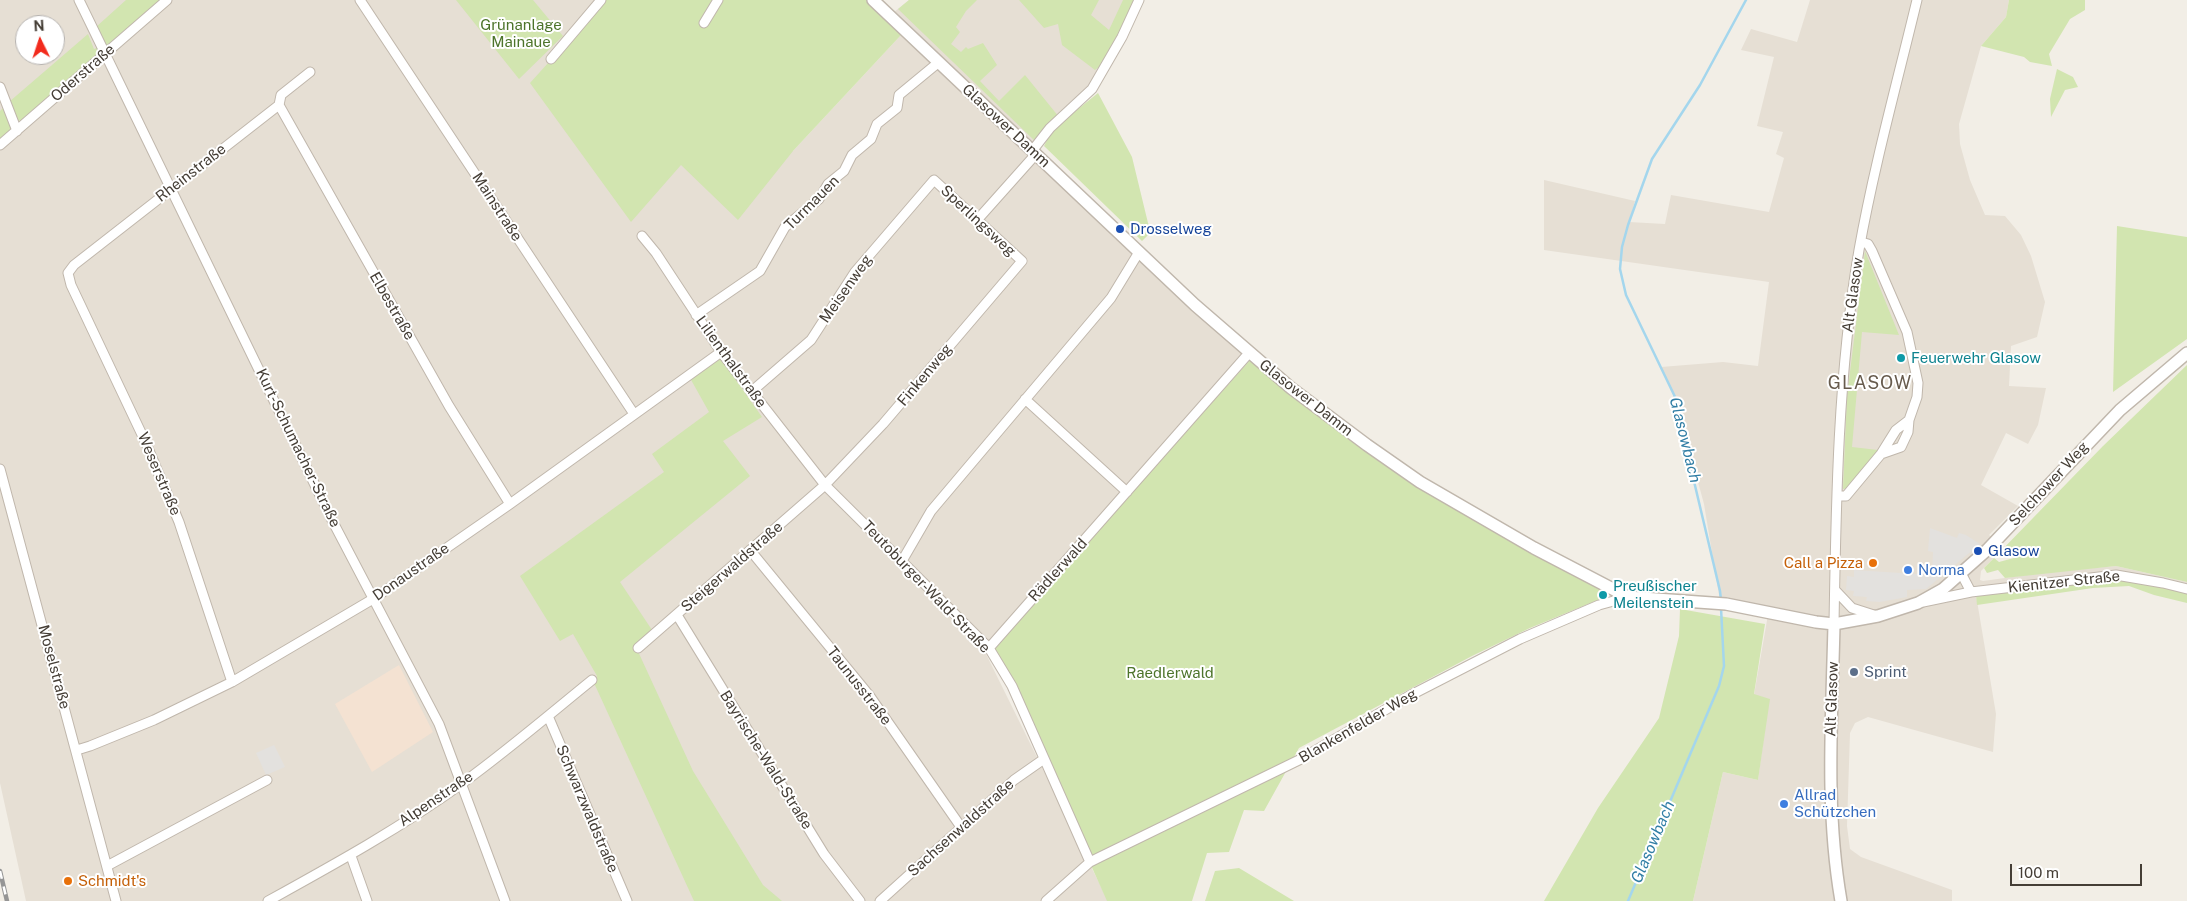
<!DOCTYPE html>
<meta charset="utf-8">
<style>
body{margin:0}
#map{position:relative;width:2187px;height:901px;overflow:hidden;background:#f2eee6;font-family:"Public Sans",sans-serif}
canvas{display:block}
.north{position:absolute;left:15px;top:15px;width:50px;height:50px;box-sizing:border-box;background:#fff;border:1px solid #b5b2af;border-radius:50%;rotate:356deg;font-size:14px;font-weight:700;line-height:20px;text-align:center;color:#453e36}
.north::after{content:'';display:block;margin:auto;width:18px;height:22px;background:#f22b1d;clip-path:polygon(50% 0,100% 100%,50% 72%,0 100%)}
.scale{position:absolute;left:2010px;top:864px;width:132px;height:22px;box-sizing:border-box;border:2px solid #453e36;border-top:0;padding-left:6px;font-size:15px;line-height:18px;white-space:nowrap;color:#453e36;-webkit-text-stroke:4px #fff;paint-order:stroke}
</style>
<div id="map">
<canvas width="2187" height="901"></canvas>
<div class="north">N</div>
<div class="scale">100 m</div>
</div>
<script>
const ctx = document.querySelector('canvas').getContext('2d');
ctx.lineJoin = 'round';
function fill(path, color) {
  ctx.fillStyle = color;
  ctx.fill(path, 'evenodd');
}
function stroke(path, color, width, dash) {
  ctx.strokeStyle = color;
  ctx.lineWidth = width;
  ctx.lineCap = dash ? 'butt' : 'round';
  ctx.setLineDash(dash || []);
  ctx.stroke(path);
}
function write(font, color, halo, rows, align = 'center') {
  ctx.font = font + ' "Public Sans",sans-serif';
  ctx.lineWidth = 4;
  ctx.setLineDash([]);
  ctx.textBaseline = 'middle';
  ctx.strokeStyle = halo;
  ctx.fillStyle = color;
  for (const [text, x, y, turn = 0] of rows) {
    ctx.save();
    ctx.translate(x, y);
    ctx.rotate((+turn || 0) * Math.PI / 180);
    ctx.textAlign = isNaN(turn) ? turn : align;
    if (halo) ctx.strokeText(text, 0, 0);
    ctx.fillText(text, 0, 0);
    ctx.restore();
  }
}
fill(new Path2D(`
 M0 0H605L737 101 793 151 902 34 1243 353 984 650 1108 901H26L0 783ZM25 25H55V55H25Z
 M909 0H1135L1086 93 1032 145 893 13Z
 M1810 0H2009L2006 17 1981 46 1959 124 1960 144 1970 180 1985 215 2005 216 2021 235 2031 256 2045 302 2037 337 2011 346 2009 386 2046 388 2038 425 2028 444 2006 433 1981 485 2018 506 1989 535 2005 547 1981 571 1980 580 1983 581 2048 572 2116 566 2187 582V592L2128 579 1976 595 1996 714 1993 752 1868 717 1855 723 1850 733 1847 826 1850 849 1861 857 1952 890V901H1693L1723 772 1758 780 1769 699 1754 695 1769 609 1720 601 1704 504 1676 401 1661 367 1723 362 1758 366 1769 282 1544 250V180L1635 201 1629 222 1665 224 1671 195 1769 212 1784 158 1776 154 1783 132 1757 126 1774 57 1741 50 1751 29 1797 42Z`), '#e6dfd4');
fill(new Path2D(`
 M399 665 433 732 372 772 335 704Z`), '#f4e2d2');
fill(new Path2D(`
 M126 0H160L105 47 96 27Z
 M456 0H533L563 36 519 79Z
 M605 0H868L902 34 793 151 738 220 681 165 631 222 530 83Z
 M909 0H977L966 11 956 27 960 32 951 44 961 52 966 47 968 49 983 43 997 65 980 81 999 101 1025 75 1059 117 1036 142 898 9Z
 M1019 0H1099L1091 15 1109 30 1123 0H1135L1105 62 1095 70 1062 45 1058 24 1044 28Z
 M2009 0H2085V10L2070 19 2049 54 2052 66 2030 62 2024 57 1981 46 2006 17Z
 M88 34 94 49 99 47 100 50 98 55 21 121 17 120 9 102Z
 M2057 69 2073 77 2078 87 2065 90 2051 117 2050 99Z
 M1098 93 1132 157 1148 223 1152 231 1142 241 1044 146 1052 130Z
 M3 108 12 128 0 140V111Z
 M2117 226 2187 237V339L2113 392Z
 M1865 251 1899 335 1862 332 1852 447 1878 450 1848 488 1843 489 1847 396Z
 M720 357 762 417 723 441 750 476 620 582 652 630 636 647 693 771 763 885 782 901H694L594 683 597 676 573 634 560 641 520 576 664 472 652 454 709 412 690 378Z
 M1251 359 1326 418 1603 588 1605 597 1530 628 1472 656 1299 748 1264 811 1244 810 1229 852 1207 853 1192 901H1107L993 647Z
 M2187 365V582L2116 566 2005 578 1998 570 1987 573 1984 568 1994 558 1999 562 2036 552 2035 549 2004 556 1997 555 2103 446Z
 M2094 579H2128L2187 592V603L2154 595 2129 586 2093 588 1977 605 1976 595Z
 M1680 609 1765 624 1754 694 1770 699 1758 780 1723 772 1693 901H1544L1598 808 1659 718 1679 636Z
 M1239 868 1294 901H1205L1215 871Z`), '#d2e5b0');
fill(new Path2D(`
 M1930 528 1957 538 1959 533 1966 535 1980 544 1926 589 1907 590V597L1880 602 1866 601 1867 597 1853 596 1854 591 1846 590 1847 576 1854 577V570L1932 575 1933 552 1928 551Z
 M274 745 285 767 266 775 256 753Z`), '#e3e1de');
stroke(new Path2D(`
 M1721 600 1720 591 1688 456 1677 401 1626 295 1620 269 1622 247 1628 225 1652 159 1700 85 1746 0
 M1628 901 1719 686 1724 666 1721 608`), '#a4d6ed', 2.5);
const minor = new Path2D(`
 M79 0 333 522 439 724 505 901
 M360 0 634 414
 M704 23 718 0
 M551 59 601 0
 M0 87 17 131
 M279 105 449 406 510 504
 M0 145 167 0
 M1032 151 1050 128 1092 89 1122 37 1139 0
 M978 219 1036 154
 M642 236 656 253 721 352 825 485 989 648 1012 686 1090 862
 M1861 242 1868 244 1872 251 1907 332 1918 383 1917 397 1909 420 1908 432 1901 447 1881 454
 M696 315 760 271 785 227 819 199 828 184 844 171 852 155 871 139 877 124 897 108 899 95 939 62
 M1025 399 1127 492
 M0 469 116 901
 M1838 496H1846L1881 454 1896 430 1909 420
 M750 550 869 695 961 827
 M902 561 931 511 1111 298 1139 252
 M1961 573 1971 592
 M1835 590 1852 608 1877 616
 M1923 602 1971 592 2116 575 2163 583 2187 589
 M677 615 824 854 860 901
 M1834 624C1836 499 1838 373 1859 250 1874 166 1897 83 1917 0
 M638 648 825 485 883 424 1022 261 934 180 855 272 811 340 751 392
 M989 648 1249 353
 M232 682 179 522 145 441 71 285 68 273 74 265 279 105 281 95 310 72
 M548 716 627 901
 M77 750 90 746 154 720 232 682 373 599 510 504 721 352
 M351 856 367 901
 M107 866 267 780
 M268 901C335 864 402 827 464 782 508 750 550 714 592 680
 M880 901 1014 780 1044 759
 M1046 901 1090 862 1100 857 1299 760 1409 696 1520 639 1599 605 1628 597`);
const tertiary = new Path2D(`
 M873 0 1195 305 1291 388 1367 445 1420 482 1534 548 1628 597 1726 604 1816 622 1834 624 1878 616 1918 603 1943 589 1987 550 2120 410 2187 353
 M1834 624C1832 717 1825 809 1841 901`);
stroke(minor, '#c0b7ac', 11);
stroke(tertiary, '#c0b7ac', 14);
stroke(minor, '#fff', 9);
stroke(tertiary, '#fff', 11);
const rail = new Path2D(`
 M0 871 7 901`);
stroke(rail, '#959595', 4.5);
stroke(rail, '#fff', 2.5, [8]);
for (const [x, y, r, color] of [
 [1120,229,5,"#1a4fb4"],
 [1901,358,5,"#0f9aa8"],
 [1978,551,5,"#1a4fb4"],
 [1873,563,5,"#e8710a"],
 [1908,570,5,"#3f7fe0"],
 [1603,595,5,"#0f9aa8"],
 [1854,672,5,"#5c6f8a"],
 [1784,804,5,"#3f7fe0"],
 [68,881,5,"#e8710a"]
]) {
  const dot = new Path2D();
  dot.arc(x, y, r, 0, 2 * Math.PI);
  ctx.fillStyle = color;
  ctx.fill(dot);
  stroke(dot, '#fff', 2);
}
write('15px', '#4d742b', '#fff', [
 ["Grünanlage",521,25],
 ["Mainaue",521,42],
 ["Raedlerwald",1170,673]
]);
write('15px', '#453e36', '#fff', [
 ["Oderstraße",83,73,-41],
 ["Glasower Damm",1006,126,43],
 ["Rheinstraße",191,173,-38],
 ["Turmauen",812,203,-45],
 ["Mainstraße",497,207,57],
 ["Sperlingsweg",978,221,43],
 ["Meisenweg",846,289,-55],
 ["Alt Glasow",1853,295,-82],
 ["Elbestraße",392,306,60],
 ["Lilienthalstraße",731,362,54],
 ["Finkenweg",925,375,-50],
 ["Glasower Damm",1306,398,38],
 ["Kurt-Schumacher-Straße",298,448,64],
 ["Weserstraße",159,474,67],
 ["Selchower Weg",2049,484,-47],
 ["Steigerwaldstraße",732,567,-41],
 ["Rädlerwald",1058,570,-48],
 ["Donaustraße",411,572,-35],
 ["Kienitzer Straße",2064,582,-6],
 ["Teutoburger-Wald-Straße",926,587,46],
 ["Moselstraße",54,667,75],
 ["Taunusstraße",859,686,52],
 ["Alt Glasow",1832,699,-88],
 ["Blankenfelder Weg",1358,726,-30],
 ["Bayrische-Wald-Straße",766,760,58],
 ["Alpenstraße",436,799,-34],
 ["Schwarzwaldstraße",587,809,67],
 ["Sachsenwaldstraße",961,828,-42]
]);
write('15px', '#164399', '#fff', [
 ["Drosselweg",1130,229],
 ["Glasow",1988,551]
], 'left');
write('15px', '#0d838f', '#fff', [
 ["Feuerwehr Glasow",1911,358],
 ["Preußischer",1613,586],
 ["Meilenstein",1613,603]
], 'left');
write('15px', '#c56008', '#fff', [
 ["Call a Pizza",1863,563],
 ["Schmidt's",78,881,"left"]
], 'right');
write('15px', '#366cbe', '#fff', [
 ["Norma",1918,570],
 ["Allrad",1794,795],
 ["Schützchen",1794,812]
], 'left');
write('15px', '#4e5e75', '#fff', [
 ["Sprint",1864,672]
], 'left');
write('italic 16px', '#317ea5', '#fff', [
 ["Glasowbach",1685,440,76],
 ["Glasowbach",1653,842,-67]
]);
ctx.letterSpacing = '1px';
write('18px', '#675b4d', '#fff', [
 ["GLASOW",1870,383]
]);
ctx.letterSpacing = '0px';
</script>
